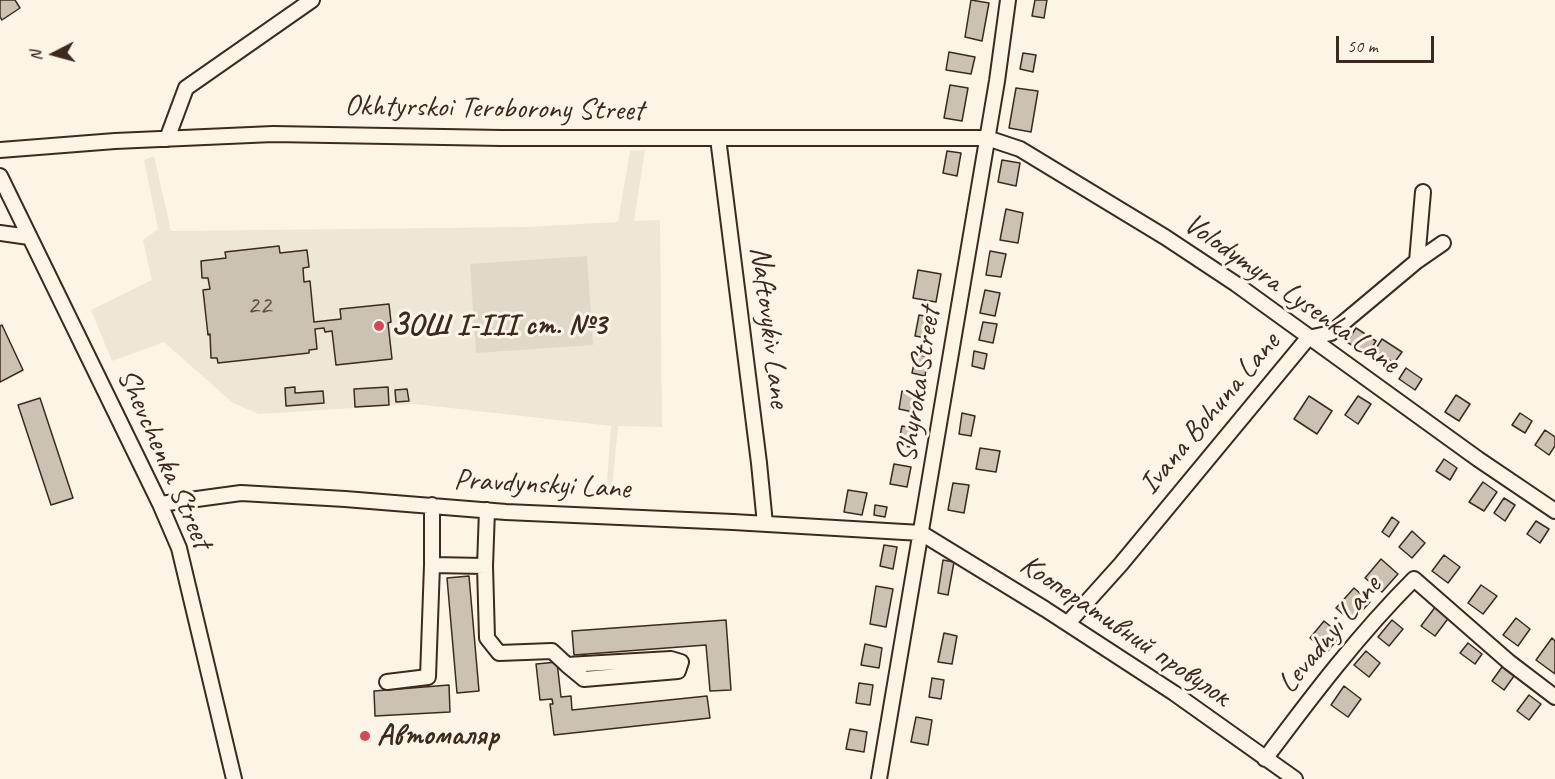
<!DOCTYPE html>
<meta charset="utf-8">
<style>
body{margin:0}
#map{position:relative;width:1555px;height:779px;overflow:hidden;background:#fcf5e5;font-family:Caveat,sans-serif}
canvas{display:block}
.north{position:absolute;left:24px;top:24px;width:60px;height:60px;-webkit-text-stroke:4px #fcf5e5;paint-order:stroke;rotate:264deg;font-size:16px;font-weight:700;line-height:24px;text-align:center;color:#3b2a1e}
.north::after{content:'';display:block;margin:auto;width:21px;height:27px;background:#3b2a1e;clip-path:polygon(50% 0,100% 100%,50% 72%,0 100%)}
.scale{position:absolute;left:1336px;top:36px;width:98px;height:27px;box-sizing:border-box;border:3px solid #3b2a1e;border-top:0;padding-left:8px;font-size:18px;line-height:21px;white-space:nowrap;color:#3b2a1e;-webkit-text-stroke:4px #fcf5e5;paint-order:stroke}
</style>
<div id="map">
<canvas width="1555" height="779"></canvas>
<div class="north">N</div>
<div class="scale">50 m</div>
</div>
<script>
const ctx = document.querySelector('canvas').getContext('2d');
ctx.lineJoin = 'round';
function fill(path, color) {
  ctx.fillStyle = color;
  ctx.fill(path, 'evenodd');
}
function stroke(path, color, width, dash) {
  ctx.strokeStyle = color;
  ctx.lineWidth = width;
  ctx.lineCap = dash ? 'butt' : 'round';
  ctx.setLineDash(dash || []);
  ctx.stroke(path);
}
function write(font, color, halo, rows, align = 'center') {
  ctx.font = font + ' Caveat,sans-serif';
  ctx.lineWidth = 6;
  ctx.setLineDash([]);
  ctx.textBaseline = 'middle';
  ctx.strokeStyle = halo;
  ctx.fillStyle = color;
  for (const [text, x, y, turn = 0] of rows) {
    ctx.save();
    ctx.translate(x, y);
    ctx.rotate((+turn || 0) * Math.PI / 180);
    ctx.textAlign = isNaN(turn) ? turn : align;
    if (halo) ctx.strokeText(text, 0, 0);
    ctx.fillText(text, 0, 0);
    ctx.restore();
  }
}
fill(new Path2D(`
 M645 150 634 221 660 220 662 427 618 426 611 498 606 497 611 426 415 404 259 414 233 403 164 342 112 361 91 310 152 280 143 240 158 229 144 160 154 156 171 231 527 227 618 222 630 151Z`), '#eee6d6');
fill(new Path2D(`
 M587 256 593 345 476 353 470 264Z`), '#e0d8c8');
const building = new Path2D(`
 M0 0H15L20 8 2 20 0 17Z
 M971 0 989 3 982 41 965 37Z
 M1035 0H1047L1044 18 1032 16Z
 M949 52 975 57 971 74 946 70Z
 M1023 53 1036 55 1033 72 1020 69Z
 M950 85 968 88 962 121 944 118Z
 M1016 88 1038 91 1031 132 1009 128Z
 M947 151 961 153 957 176 943 173Z
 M1002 160 1020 163 1016 186 998 182Z
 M1006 209 1023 213 1018 243 1000 240Z
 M279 246 280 253 307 250 309 267 303 268 304 282 310 281 314 322 341 319 340 309 389 304 391 322 388 323 392 359 336 365 332 331 325 332 324 328 315 329 317 349 309 350V353L218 363 217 358H211L210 334 208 335 203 290 210 289 208 278H202L201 261 226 258 225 252Z
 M990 251 1006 254 1001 277 986 275Z
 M918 270 941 274 936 302 913 298Z
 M985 290 1000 293 995 316 980 313Z
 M919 315 930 317 927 338 915 336Z
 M983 322 997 324 993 343 979 340Z
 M2 325 23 370 0 382V326Z
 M1356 328 1376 341 1367 355 1347 342Z
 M1382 339 1402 352 1394 363 1375 350Z
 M974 351 987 354 984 369 972 366Z
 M916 354 928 357 925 376 912 373Z
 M1406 368 1422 379 1415 390 1399 379Z
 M295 387V393L323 391 324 403 286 406 285 388Z
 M388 387 389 405 355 407 354 389Z
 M407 389 409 401 396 402 395 390Z
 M902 391 917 394 913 412 899 409Z
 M1456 395 1470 404 1459 421 1445 412Z
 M1309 396 1332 411 1317 434 1294 419Z
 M1358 396 1371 404 1358 424 1345 415Z
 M40 398 73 498 51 505 18 405Z
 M962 413 975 416 971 436 959 434Z
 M1520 413 1532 421 1525 433 1512 425Z
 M902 426 913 428 910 447 898 445Z
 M1545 430 1555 437V446L1549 455 1535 445Z
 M980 448 1000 451 996 472 976 469Z
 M1444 459 1457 468 1450 480 1436 471Z
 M894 464 911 467 907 487 890 484Z
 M1483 482 1497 492 1484 511 1469 502Z
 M953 483 969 485 964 513 948 510Z
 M848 490 867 493 862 515 844 512Z
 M1504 498 1515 505 1505 521 1494 513Z
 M875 505 887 507 885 517 874 515Z
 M1392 517 1399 522 1389 537 1382 532Z
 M1536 521 1549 529 1540 543 1527 534Z
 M1412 531 1425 543 1412 558 1399 547Z
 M884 545 897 547 893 569 880 566Z
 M1444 555 1460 567 1448 583 1432 571Z
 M1381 559 1398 574 1382 592 1365 578Z
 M943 560 954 562 948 595 938 593Z
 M469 576 479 691 457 693 447 578Z
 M1481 585 1497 596 1483 614 1468 603Z
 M876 586 893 589 886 627 870 624Z
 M1354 588 1370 602 1352 622 1336 608Z
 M1436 606 1450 616 1435 636 1421 626Z
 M1516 618 1530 629 1518 646 1503 635Z
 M726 620 731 690 710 691 706 645 574 655 572 631Z
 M1392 620 1403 629 1389 646 1378 637Z
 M1324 621 1341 635 1327 652 1310 638Z
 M944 633 957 636 952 664 938 662Z
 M1552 638 1555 641V674L1536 660Z
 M1468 643 1482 654 1475 664 1460 653Z
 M865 644 882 648 879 668 861 665Z
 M1366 651 1380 663 1369 677 1354 665Z
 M557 662 561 697 571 696 572 710 707 696 710 718 554 735 550 704H553L552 699 540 700 536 664Z
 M1502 667 1514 676 1504 690 1492 681Z
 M932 678 944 680 941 699 929 697Z
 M859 683 873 685 870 705 856 703Z
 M449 685 450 712 375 716 374 691Z
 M1344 686 1361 699 1348 717 1331 705Z
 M1529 695 1541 704 1529 720 1517 711Z
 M916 717 932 720 928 745 911 742Z
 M850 729 867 732 864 752 846 749Z`);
fill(building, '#ccc2b3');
stroke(building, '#3b2a1e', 1.5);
const minor = new Path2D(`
 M718 138 759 463 765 524
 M167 139 186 88 312 0
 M0 150 115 141 273 134 501 138H987L1020 149 1165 237 1236 284 1478 459 1555 511
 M0 176 160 504 179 548 234 779
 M0 233 29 237
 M1417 261 1423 192
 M160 504 241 493 345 499 506 512 733 522 921 533 1045 609 1174 693 1295 779
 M432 565 485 566 487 638 499 653 552 651 567 665 671 659 681 662 678 671 584 679 567 665
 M485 566 487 510
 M1068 623 1121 564 1308 338 1331 333 1417 261 1443 243
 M387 682 428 677 432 565V505
 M1265 759C1312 696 1359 634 1414 579L1509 662 1555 697
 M879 779 997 81 1008 0`);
stroke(minor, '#3b2a1e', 18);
stroke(minor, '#fcf5e5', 14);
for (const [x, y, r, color] of [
 [379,326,6,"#d1495b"],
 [365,736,6,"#d1495b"]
]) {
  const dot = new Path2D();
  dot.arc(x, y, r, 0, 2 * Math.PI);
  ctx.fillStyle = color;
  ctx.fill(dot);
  stroke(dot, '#fcf5e5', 2);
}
write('27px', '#5f5043', null, [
 ["22",259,306]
]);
write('30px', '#3b2a1e', '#fcf5e5', [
 ["Okhtyrskoi Teroborony Street",494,109,1],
 ["Volodymyra Lysenka Lane",1291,294,35],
 ["Naftovykiv Lane",769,327,83],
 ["Shyroka Street",919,385,-81],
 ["Ivana Bohuna Lane",1210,414,-50],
 ["Shevchenka Street",164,459,66],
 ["Pravdynskyi Lane",542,485,3],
 ["Кооперативний провулок",1125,631,34],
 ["Levadnyi Lane",1330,635,-50]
]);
write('bold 30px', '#3b2a1e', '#fcf5e5', [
 ["ЗОШ І-ІІІ ст. №3",391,326],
 ["Автомаляр",377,736]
], 'left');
</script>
